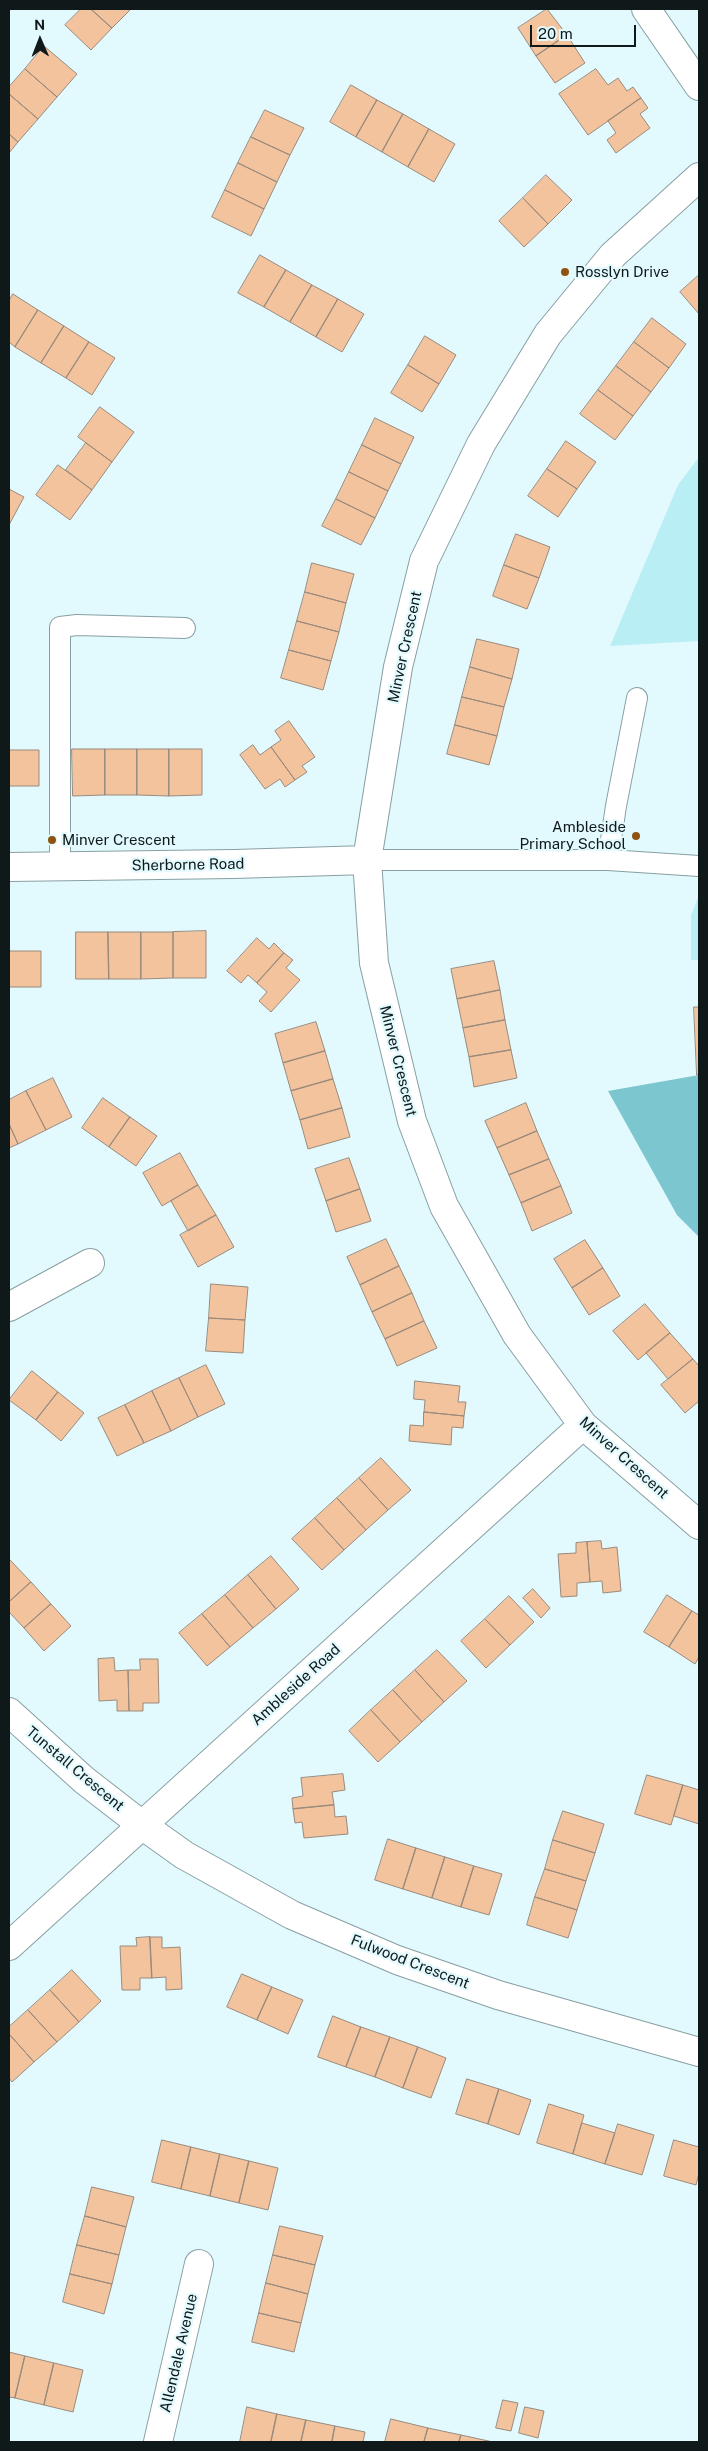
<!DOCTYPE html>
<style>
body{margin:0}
#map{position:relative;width:708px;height:2451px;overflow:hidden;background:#e2fafe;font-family:"Public Sans",sans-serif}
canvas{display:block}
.frame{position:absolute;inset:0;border:10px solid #10191a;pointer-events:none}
.north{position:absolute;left:15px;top:15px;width:50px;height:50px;-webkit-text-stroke:4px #e2fafe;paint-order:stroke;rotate:359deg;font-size:14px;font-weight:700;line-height:20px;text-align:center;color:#10191a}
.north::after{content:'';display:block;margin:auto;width:18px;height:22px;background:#10191a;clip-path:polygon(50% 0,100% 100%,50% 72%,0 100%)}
.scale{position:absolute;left:530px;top:25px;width:106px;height:22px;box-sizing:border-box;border:2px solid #10191a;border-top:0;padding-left:6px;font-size:15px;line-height:18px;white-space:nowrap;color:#10191a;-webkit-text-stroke:4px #e2fafe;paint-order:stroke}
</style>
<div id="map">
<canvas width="708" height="2451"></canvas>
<div class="frame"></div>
<div class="north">N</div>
<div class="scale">20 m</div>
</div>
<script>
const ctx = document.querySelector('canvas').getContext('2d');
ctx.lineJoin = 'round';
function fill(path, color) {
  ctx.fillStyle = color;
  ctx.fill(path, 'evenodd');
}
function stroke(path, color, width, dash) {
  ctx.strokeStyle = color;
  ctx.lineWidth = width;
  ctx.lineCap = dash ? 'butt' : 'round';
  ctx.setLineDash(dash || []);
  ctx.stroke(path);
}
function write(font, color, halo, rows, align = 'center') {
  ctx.font = font + ' "Public Sans",sans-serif';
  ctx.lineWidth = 4.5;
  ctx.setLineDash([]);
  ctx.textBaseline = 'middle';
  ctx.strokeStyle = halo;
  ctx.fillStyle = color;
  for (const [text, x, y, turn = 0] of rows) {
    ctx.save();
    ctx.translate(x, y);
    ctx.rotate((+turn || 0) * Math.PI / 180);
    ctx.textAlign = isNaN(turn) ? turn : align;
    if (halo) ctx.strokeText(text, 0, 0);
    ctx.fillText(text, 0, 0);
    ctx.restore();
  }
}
fill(new Path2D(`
 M699 457V641L610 646 678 485Z
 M699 895V960H691V915Z`), '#b9eef5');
fill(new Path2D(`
 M699 1075V1237L677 1215 608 1091Z`), '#7cc6cf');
const building = new Path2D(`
 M81 9H91L112 28 91 50 65 25Z
 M91 9H131L112 28Z
 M547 9 567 35 536 56 518 28Z
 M567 35 585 63 555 83 536 56Z
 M44 46 77 74 57 97 25 69Z
 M25 69 57 97 38 119 9 94V87Z
 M596 69 608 85 618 78 627 91 633 87 641 98 588 135 559 94Z
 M351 85 377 100 356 137 330 122Z
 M9 94 38 119 18 142 9 134Z
 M641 98 648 108 640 114 650 128 616 153 607 140 616 133 608 121Z
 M377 100 403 114 382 152 356 137Z
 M265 110 304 128 290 155 251 137Z
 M403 114 429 129 408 167 382 152Z
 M429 129 455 144 434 182 408 167Z
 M9 134 18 142 9 153Z
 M251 137 290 155 277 182 238 163Z
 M238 163 277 182 264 209 225 190Z
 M546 175 572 200 548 224 523 198Z
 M225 190 264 209 251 236 212 217Z
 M523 198 548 224 524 247 499 221Z
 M260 255 286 270 264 307 238 293Z
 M286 270 312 285 290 322 264 307Z
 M699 275V314L680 292Z
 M312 285 338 299 316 337 290 322Z
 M13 294 38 310 15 347 9 342V301Z
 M338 299 364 314 342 352 316 337Z
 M38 310 64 326 41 363 15 347Z
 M652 318 686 344 669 368 634 342Z
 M64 326 89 342 66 378 41 363Z
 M425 336 456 355 439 384 408 365Z
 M89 342 115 358 92 395 66 378Z
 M634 342 669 368 651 392 616 366Z
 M408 365 439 384 422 412 391 393Z
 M616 366 651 392 633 416 598 390Z
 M598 390 633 416 615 440 580 414Z
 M100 407 134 432 112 462 78 437Z
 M375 418 414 437 401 464 362 445Z
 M566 441 596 462 577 489 547 469Z
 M86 443 112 462 92 490 66 470Z
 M362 445 401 464 388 491 349 472Z
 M58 465 92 490 70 520 36 495Z
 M547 469 577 489 558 517 528 496Z
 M349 472 388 491 375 518 336 499Z
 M9 489 24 497 9 525Z
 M336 499 375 518 361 545 322 526Z
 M516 534 550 547 539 578 504 565Z
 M312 563 354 574 346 603 305 592Z
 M504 565 539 578 527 609 493 596Z
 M305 592 346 603 339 632 297 621Z
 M297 621 339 632 331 661 289 650Z
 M477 639 519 649 512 679 470 667Z
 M289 650 331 661 323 690 281 678Z
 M470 667 512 679 504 707 462 697Z
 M462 697 504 707 497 736 455 725Z
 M289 721 315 757 302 766 307 772 295 780 271 747 281 740 275 731Z
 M455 725 497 736 489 765 447 754Z
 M253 745 260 755 271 747 295 780 285 787 280 779 265 789 240 755Z
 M72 749H105V795L73 796Z
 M105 749H137V795H105Z
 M137 749H169V796L137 795Z
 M169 749H202V795L169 796Z
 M9 750H39V786H9Z
 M206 931V978H173V932Z
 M76 932H108L109 979H76Z
 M108 932H141V979H109Z
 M141 932H173V978L141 979Z
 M257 938 269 949 274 943 284 953 257 983 248 975 241 983 227 971Z
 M9 951H41V987H9Z
 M284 953 293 960 286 968 300 980 271 1012 259 1001 267 992 257 983Z
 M494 961 500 990 457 999 451 969Z
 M500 990 505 1020 463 1028 457 999Z
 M694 1007H699V1075H697Z
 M505 1020 511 1050 469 1057 463 1028Z
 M316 1022 325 1051 283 1063 275 1034Z
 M511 1050 517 1078 474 1087 469 1057Z
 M325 1051 333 1079 291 1091 283 1063Z
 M53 1078 72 1117 46 1130 26 1091Z
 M333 1079 342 1108 300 1120 291 1091Z
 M26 1091 46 1130 18 1144 9 1124V1100Z
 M103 1098 130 1117 109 1147 82 1128Z
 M526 1103 537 1131 497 1148 485 1121Z
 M342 1108 350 1137 308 1149 300 1120Z
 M130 1117 157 1136 136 1166 109 1147Z
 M9 1124 18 1144 9 1148Z
 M537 1131 549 1159 509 1175 497 1148Z
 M180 1153 198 1185 162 1206 143 1173Z
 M349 1158 360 1189 326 1201 315 1169Z
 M549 1159 561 1186 521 1203 509 1175Z
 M198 1185 216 1215 188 1231 171 1201Z
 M561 1186 572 1213 532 1231 521 1203Z
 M360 1189 371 1221 336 1232 326 1201Z
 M216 1215 234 1247 198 1267 180 1235Z
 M386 1239 399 1266 360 1285 347 1257Z
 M585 1240 603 1268 572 1288 554 1259Z
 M399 1266 412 1293 372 1312 360 1285Z
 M603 1268 620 1296 589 1315 572 1288Z
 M211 1284 248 1287 245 1320 209 1318Z
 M412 1293 424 1321 385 1339 372 1312Z
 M645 1304 670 1333 638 1360 613 1331Z
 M209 1318 245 1320 243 1353 206 1351Z
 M424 1321 437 1348 397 1366 385 1339Z
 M670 1333 693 1359 668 1379 646 1353Z
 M693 1359 699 1366V1401L685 1413 661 1385Z
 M206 1365 225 1404 198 1417 179 1378Z
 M32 1371 58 1392 36 1420 9 1400Z
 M179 1378 198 1417 171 1431 152 1391Z
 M415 1381 460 1386 458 1402H466L464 1416 424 1412 425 1400 414 1399Z
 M152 1391 171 1431 144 1443 125 1405Z
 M58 1392 84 1413 61 1441 36 1420Z
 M125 1405 144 1443 117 1456 98 1418Z
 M424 1412 464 1416 463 1428 452 1427 451 1445 409 1441 410 1425 423 1426Z
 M381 1458 411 1490 388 1510 359 1478Z
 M359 1478 388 1510 366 1530 337 1498Z
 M337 1498 366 1530 344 1550 315 1518Z
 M315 1518 344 1550 322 1570 292 1539Z
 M601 1541 602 1549 617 1547 621 1591 603 1593 602 1581 590 1582 587 1542Z
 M587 1542 590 1582 577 1583V1596L561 1597 558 1554 576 1553V1543Z
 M271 1556 299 1589 276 1609 248 1575Z
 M10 1560 31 1582 9 1602V1562Z
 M248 1575 276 1609 253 1628 225 1595Z
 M31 1582 51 1604 24 1628 9 1612V1602Z
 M533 1589 550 1608 541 1618 523 1598Z
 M225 1595 253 1628 230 1647 202 1614Z
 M667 1595 692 1611 669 1647 644 1632Z
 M509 1596 534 1622 510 1645 485 1619Z
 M51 1604 71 1626 44 1651 24 1628Z
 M692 1611 699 1615V1657L695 1664 669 1647Z
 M202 1614 230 1647 207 1666 179 1633Z
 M485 1619 510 1645 486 1668 461 1641Z
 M437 1650 467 1681 444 1702 415 1670Z
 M114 1658 115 1671 128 1670 129 1711H117V1700L99 1701 98 1659Z
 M140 1659H158L159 1703H143V1711H129L128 1670H140Z
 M415 1670 444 1702 422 1722 393 1690Z
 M393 1690 422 1722 400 1742 371 1710Z
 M371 1710 400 1742 378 1762 349 1731Z
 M343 1774 345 1790 332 1792 334 1805 293 1809 292 1798 303 1796 301 1778Z
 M647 1775 683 1785 671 1825 635 1814Z
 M683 1785 699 1790V1824L674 1816Z
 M334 1805 335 1817 346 1816 348 1834 304 1838 302 1822 295 1823 293 1809Z
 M563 1811 604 1824 595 1853 553 1840Z
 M388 1839 416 1848 403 1889 375 1880Z
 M553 1840 595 1853 586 1881 545 1869Z
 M416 1848 445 1857 432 1898 403 1889Z
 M445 1857 474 1866 461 1907 432 1898Z
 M474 1866 502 1874 489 1915 461 1907Z
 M545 1869 586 1881 577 1910 535 1897Z
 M535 1897 577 1910 568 1938 527 1925Z
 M150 1937H162V1948L180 1947 182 1989 166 1990V1977L152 1978Z
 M150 1937 152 1978H140V1990H122L120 1946H137L136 1938Z
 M72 1970 101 2001 79 2022 50 1990Z
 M242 1974 272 1987 257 2020 227 2007Z
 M272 1987 303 2000 288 2034 257 2020Z
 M50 1990 79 2022 57 2042 28 2010Z
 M28 2010 57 2042 34 2062 9 2034V2027Z
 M333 2016 361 2027 346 2067 318 2057Z
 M361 2027 390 2037 375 2077 346 2067Z
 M9 2034 34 2062 12 2082 9 2078Z
 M390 2037 418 2047 403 2088 375 2077Z
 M418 2047 446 2058 431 2098 403 2088Z
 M467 2079 499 2089 488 2124 456 2114Z
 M499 2089 531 2100 519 2135 488 2124Z
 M549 2104 584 2115 573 2154 537 2143Z
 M582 2123 615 2133 605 2164 573 2154Z
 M618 2124 654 2135 642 2175 605 2164Z
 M162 2140 191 2147 181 2189 152 2182Z
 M674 2140 699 2147V2173L696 2185 664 2176Z
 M191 2147 220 2154 210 2196 181 2189Z
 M220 2154 249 2161 239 2203 210 2196Z
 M249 2161 278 2168 268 2210 239 2203Z
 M92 2187 134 2197 126 2227 85 2216Z
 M85 2216 126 2227 119 2255 77 2245Z
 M280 2226 323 2236 315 2265 273 2255Z
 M77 2245 119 2255 112 2284 70 2274Z
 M273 2255 315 2265 308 2294 266 2283Z
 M70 2274 112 2284 104 2314 63 2302Z
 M266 2283 308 2294 301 2323 259 2313Z
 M259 2313 301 2323 294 2352 252 2342Z
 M9 2352 25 2356 15 2398 9 2397Z
 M25 2356 54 2363 44 2405 15 2398Z
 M54 2363 83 2370 73 2412 44 2405Z
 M503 2400 518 2403 511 2431 496 2428Z
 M247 2407 277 2414 271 2442H240Z
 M525 2407 544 2411 538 2438 519 2433Z
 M277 2414 306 2420 301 2442H271Z
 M391 2419 428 2428 424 2442H385Z
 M306 2420 335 2426 332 2442H301Z
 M335 2426 365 2432 363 2442H332Z
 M428 2428 461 2435 459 2442H424Z
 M461 2435 493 2442H459Z`);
fill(building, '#f2c39c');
stroke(building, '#998a7d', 1);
const service = new Path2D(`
 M367 860H608L699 866
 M608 860 616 806 637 698
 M60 866V627L77 625 185 628`);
const minor = new Path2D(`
 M646 9 699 86
 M699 177 613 255 548 334 481 444 424 561 398 667 367 860 374 963 412 1121 444 1206 517 1335 583 1425 699 1525
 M9 867 234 864 367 860
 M9 1307 90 1263
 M9 1712 84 1780 142 1825 184 1855 292 1915 397 1960 498 1995 699 2052
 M9 1946 583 1425
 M158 2442 199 2264`);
stroke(service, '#889fa2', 22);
stroke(minor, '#889fa2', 30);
stroke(service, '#fff', 20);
stroke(minor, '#fff', 28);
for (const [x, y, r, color] of [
 [565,272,5,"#8e5211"],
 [636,836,5,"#8e5211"],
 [52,840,5,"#8e5211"]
]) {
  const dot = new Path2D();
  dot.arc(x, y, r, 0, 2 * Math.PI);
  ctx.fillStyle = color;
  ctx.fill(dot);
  stroke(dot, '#e2fafe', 2);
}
write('15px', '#10191a', '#e2fafe', [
 ["Rosslyn Drive",575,272],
 ["Ambleside",626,827,"right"],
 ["Primary School",626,844,"right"],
 ["Minver Crescent",62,840]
], 'left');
write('15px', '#10191a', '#e2fafe', [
 ["Minver Crescent",405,647,-78],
 ["Sherborne Road",188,865,-1],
 ["Minver Crescent",398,1061,76],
 ["Minver Crescent",624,1458,42],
 ["Ambleside Road",296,1685,-42],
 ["Tunstall Crescent",75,1769,40],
 ["Fulwood Crescent",410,1962,21],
 ["Allendale Avenue",179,2353,-77]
]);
</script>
